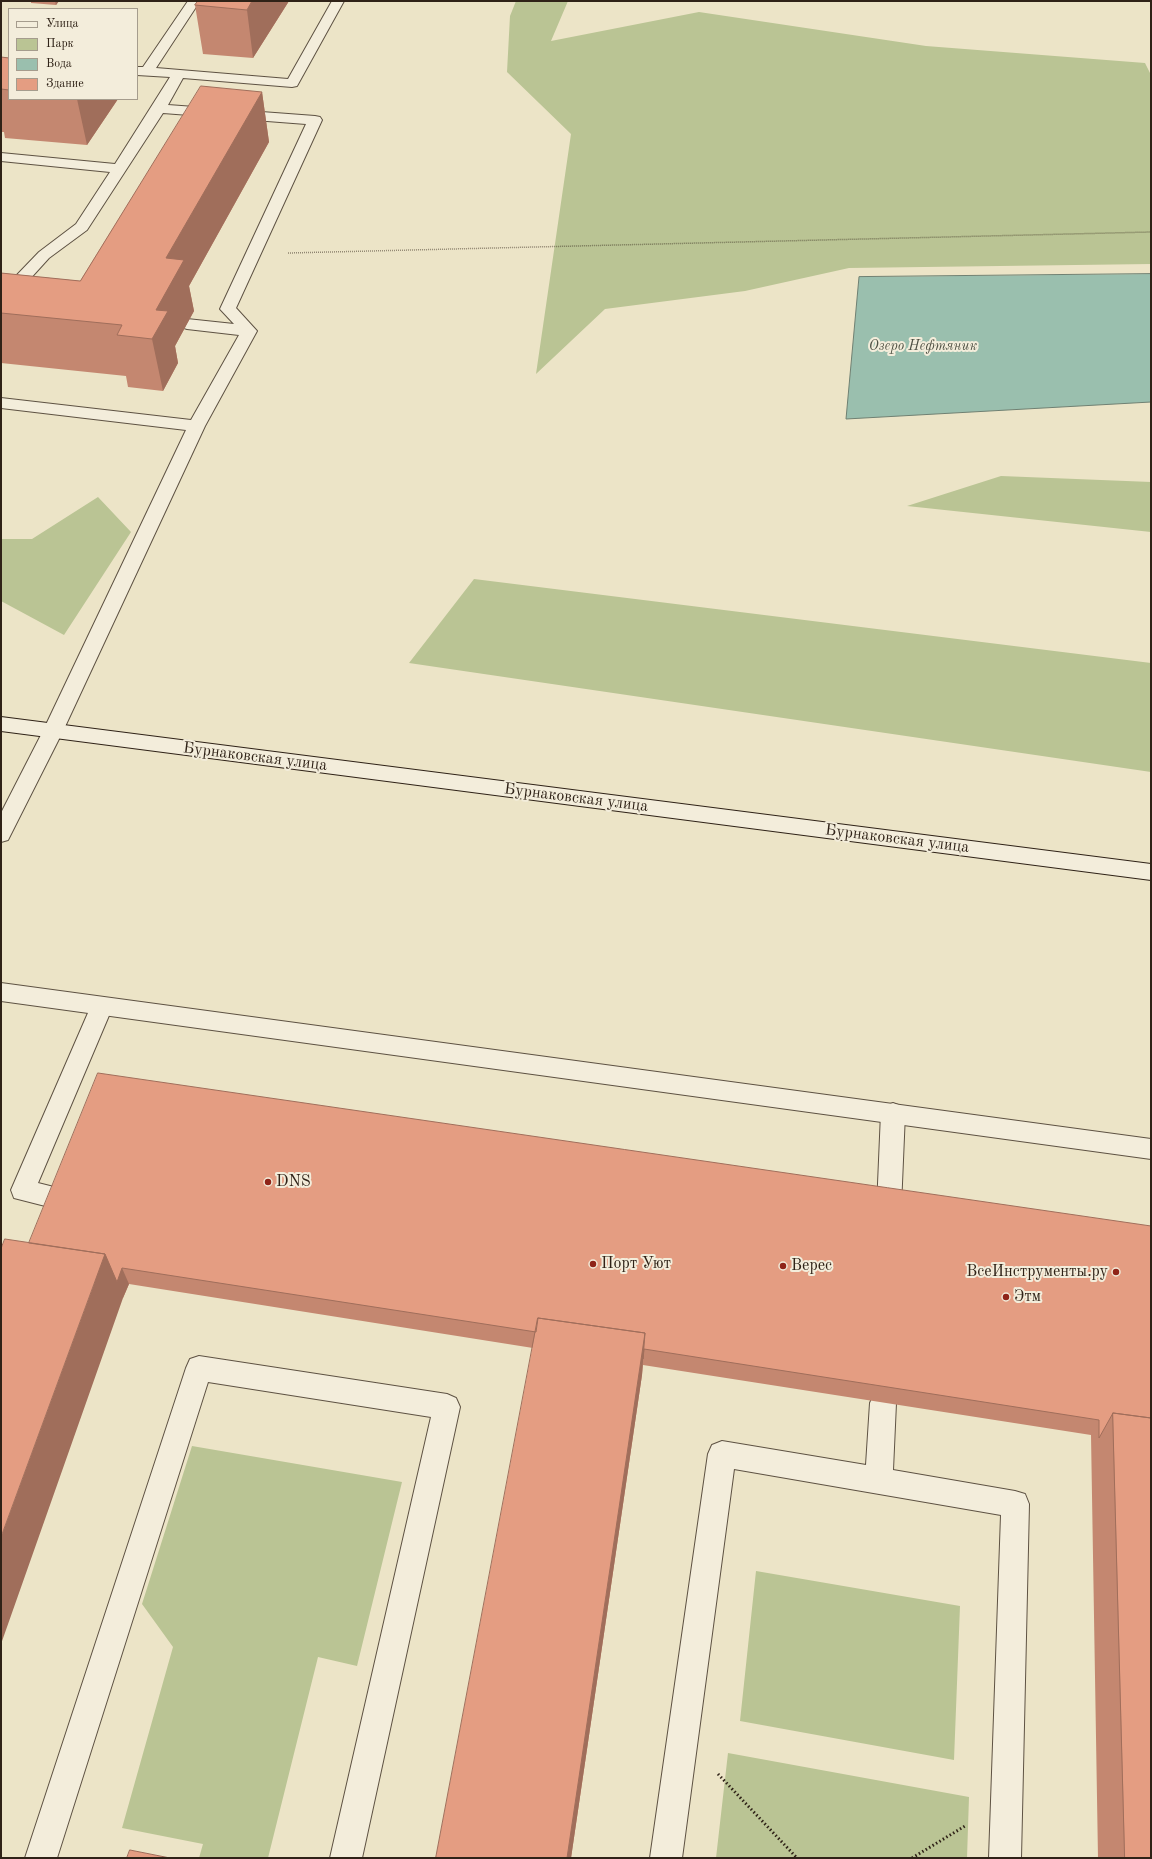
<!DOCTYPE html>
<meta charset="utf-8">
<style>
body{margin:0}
#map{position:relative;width:1152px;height:1859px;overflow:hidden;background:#ece4c7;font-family:"Old Standard TT",serif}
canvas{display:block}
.frame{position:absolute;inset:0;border:2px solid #2f2217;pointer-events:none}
.legend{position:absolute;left:8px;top:8px;width:130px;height:92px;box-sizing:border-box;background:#f3eddb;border:1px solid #a59c8d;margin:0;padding:5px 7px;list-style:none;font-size:12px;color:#2f2217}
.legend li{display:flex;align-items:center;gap:8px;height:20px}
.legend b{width:20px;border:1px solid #a59c8d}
</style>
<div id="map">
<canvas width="1152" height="1859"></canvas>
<div class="frame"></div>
<ul class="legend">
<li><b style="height:5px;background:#f3eddb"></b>Улица</li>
<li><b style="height:11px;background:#bac494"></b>Парк</li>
<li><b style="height:11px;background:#9abfae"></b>Вода</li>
<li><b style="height:11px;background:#e49d82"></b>Здание</li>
</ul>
</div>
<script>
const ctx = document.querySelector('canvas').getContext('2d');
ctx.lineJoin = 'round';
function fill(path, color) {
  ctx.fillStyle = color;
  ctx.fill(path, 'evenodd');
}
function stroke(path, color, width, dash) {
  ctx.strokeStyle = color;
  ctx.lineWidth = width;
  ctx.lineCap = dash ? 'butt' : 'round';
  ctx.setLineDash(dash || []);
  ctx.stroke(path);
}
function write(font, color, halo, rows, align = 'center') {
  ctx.font = font + ' "Old Standard TT",serif';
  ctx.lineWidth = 4;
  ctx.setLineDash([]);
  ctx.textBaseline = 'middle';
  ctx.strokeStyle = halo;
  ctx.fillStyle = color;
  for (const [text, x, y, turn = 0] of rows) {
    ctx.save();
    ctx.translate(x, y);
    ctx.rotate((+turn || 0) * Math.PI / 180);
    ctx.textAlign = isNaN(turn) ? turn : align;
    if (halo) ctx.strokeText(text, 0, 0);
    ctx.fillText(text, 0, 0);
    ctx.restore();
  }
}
fill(new Path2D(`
 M516 1H568L551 41 699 12 926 46 1145 63 1151 75V264L849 268 745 291 605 309 536 374 571 134 507 72 510 16Z
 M1001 476 1151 482V532L907 506Z
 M98 497 131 532 64 635 1 601V539H32Z
 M474 579 1151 663V772L409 663Z
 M192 1446 402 1482 357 1666 318 1657 268 1858H199L203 1844 122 1828 173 1647 142 1604Z
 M756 1571 960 1606 954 1760 740 1721Z
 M728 1753 969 1797 967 1858H716Z`), '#bac494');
const water = new Path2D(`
 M1151 274V402L846 419 859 277Z`);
fill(water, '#9abfae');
stroke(water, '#6f8072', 1);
const service = new Path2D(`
 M188 1H200L156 68 288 79 332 1H344L297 86 292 87 183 78 168 105 315 116 320 117 322 120 236 308 257 331 205 426 63 731 60 736 53 738 46 736 43 731 186 430 1 408V398L191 420 239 335 187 329 181 327 179 324 181 321 187 319 234 324 220 309 306 124 163 113 87 230 49 258 29 280 36 304 34 307H22L20 304 13 279 39 252 76 224 110 172 1 161V153L115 164 170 77 137 75V67H143Z
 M102 997 110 1000 113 1006 38 1183 70 1191 73 1199 70 1207 61 1210 14 1198 11 1190 91 1006 94 1000Z
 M893 1103 901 1106 905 1113 901 1207 898 1215 889 1218 880 1215 877 1207 881 1113 885 1106Z
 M199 1356 447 1394 456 1398 460 1407 362 1858H330L431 1417 208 1382 57 1858H25L186 1368 190 1359Z
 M883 1390 892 1394 896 1403 893 1470 1015 1491 1025 1494 1029 1504 1021 1858H989L1001 1515 734 1469 682 1858H650L708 1454 712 1445 722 1441 866 1465 870 1403 874 1394Z`);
const minor = new Path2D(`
 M53 724 60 726 63 731 8 840 1 842V813L43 731 46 726Z
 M1 983 1151 1139V1159L1 1001Z`);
const secondary = new Path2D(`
 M1 717 1151 864V880L1 731Z`);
stroke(service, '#5e5243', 2);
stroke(minor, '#5e5243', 2);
stroke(secondary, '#2f2217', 2);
stroke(new Path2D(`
 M288 253 1151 232`), '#2f2217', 1.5, [0.5, 1.5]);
stroke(new Path2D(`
 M718 1774 797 1858
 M912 1858 965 1826`), '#2f2217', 3, [1.5, 2.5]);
fill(service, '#f3eddb');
fill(minor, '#f3eddb');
fill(secondary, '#f3eddb');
fill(new Path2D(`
 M31 1H59L56 5 31 3Z
 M198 1H289L253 58 203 54 195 5Z
 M1 57 9 58V99H118L87 145 5 138 4 132H1Z
 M262 92 269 142 189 286 194 311 175 346 178 363 163 391 128 387 126 376 1 363V273L80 281Z
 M1151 1226V1858H1098L1091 1435 643 1365 642 1375 571 1858H436L533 1348 129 1284 123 1298 29 1243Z`), '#c48770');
fill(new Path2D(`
 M55 1H59L56 5Z
 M252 1H289L253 58 247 10Z
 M262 92 269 142 189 286 194 311 175 346 178 363 163 391 152 339 156 310 166 258Z
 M77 99H118L87 145Z
 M105 1254 122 1268 129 1284 123 1298 1 1644V1537Z
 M645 1333 642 1375 571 1858H567Z`), '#a06e5b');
const building = new Path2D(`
 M198 1H252L247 10 195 5Z
 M1 57 9 58V90L1 89Z
 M201 86 262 92 166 258 184 260 156 310 168 311 152 339 117 335 122 325 1 313V273L80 281Z
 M98 1073 1151 1226V1418L1113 1413 1099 1438V1420L644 1349 643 1359 645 1333 538 1318 536 1332 122 1268 117 1282 105 1254 29 1243Z
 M5 1239 105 1254 1 1537V1249Z
 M538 1318 645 1333 567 1858H436Z
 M1113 1413 1151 1418V1858H1125Z
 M130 1850 170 1858H127Z`);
fill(building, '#e49d82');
stroke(building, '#a06e5b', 1);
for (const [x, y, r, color] of [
 [268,1182,4,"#8f2418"],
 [593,1264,4,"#8f2418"],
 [783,1266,4,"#8f2418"],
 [1116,1272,4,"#8f2418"],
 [1006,1297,4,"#8f2418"]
]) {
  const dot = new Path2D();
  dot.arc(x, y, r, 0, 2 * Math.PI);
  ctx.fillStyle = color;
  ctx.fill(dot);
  stroke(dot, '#f3eddb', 1.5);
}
write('italic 14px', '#4f5144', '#f3eddb', [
 ["Озеро Нефтяник",923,346]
]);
write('16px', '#2f2217', '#f3eddb', [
 ["Бурнаковская улица",255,757,7],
 ["Бурнаковская улица",576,798,7],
 ["Бурнаковская улица",897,839,7]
]);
write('16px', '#2f2217', '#f3eddb', [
 ["DNS",276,1182],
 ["Порт Уют",601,1264],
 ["Верес",791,1266],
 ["ВсеИнструменты.ру",1108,1272,"right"],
 ["Этм",1014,1297]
], 'left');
</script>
